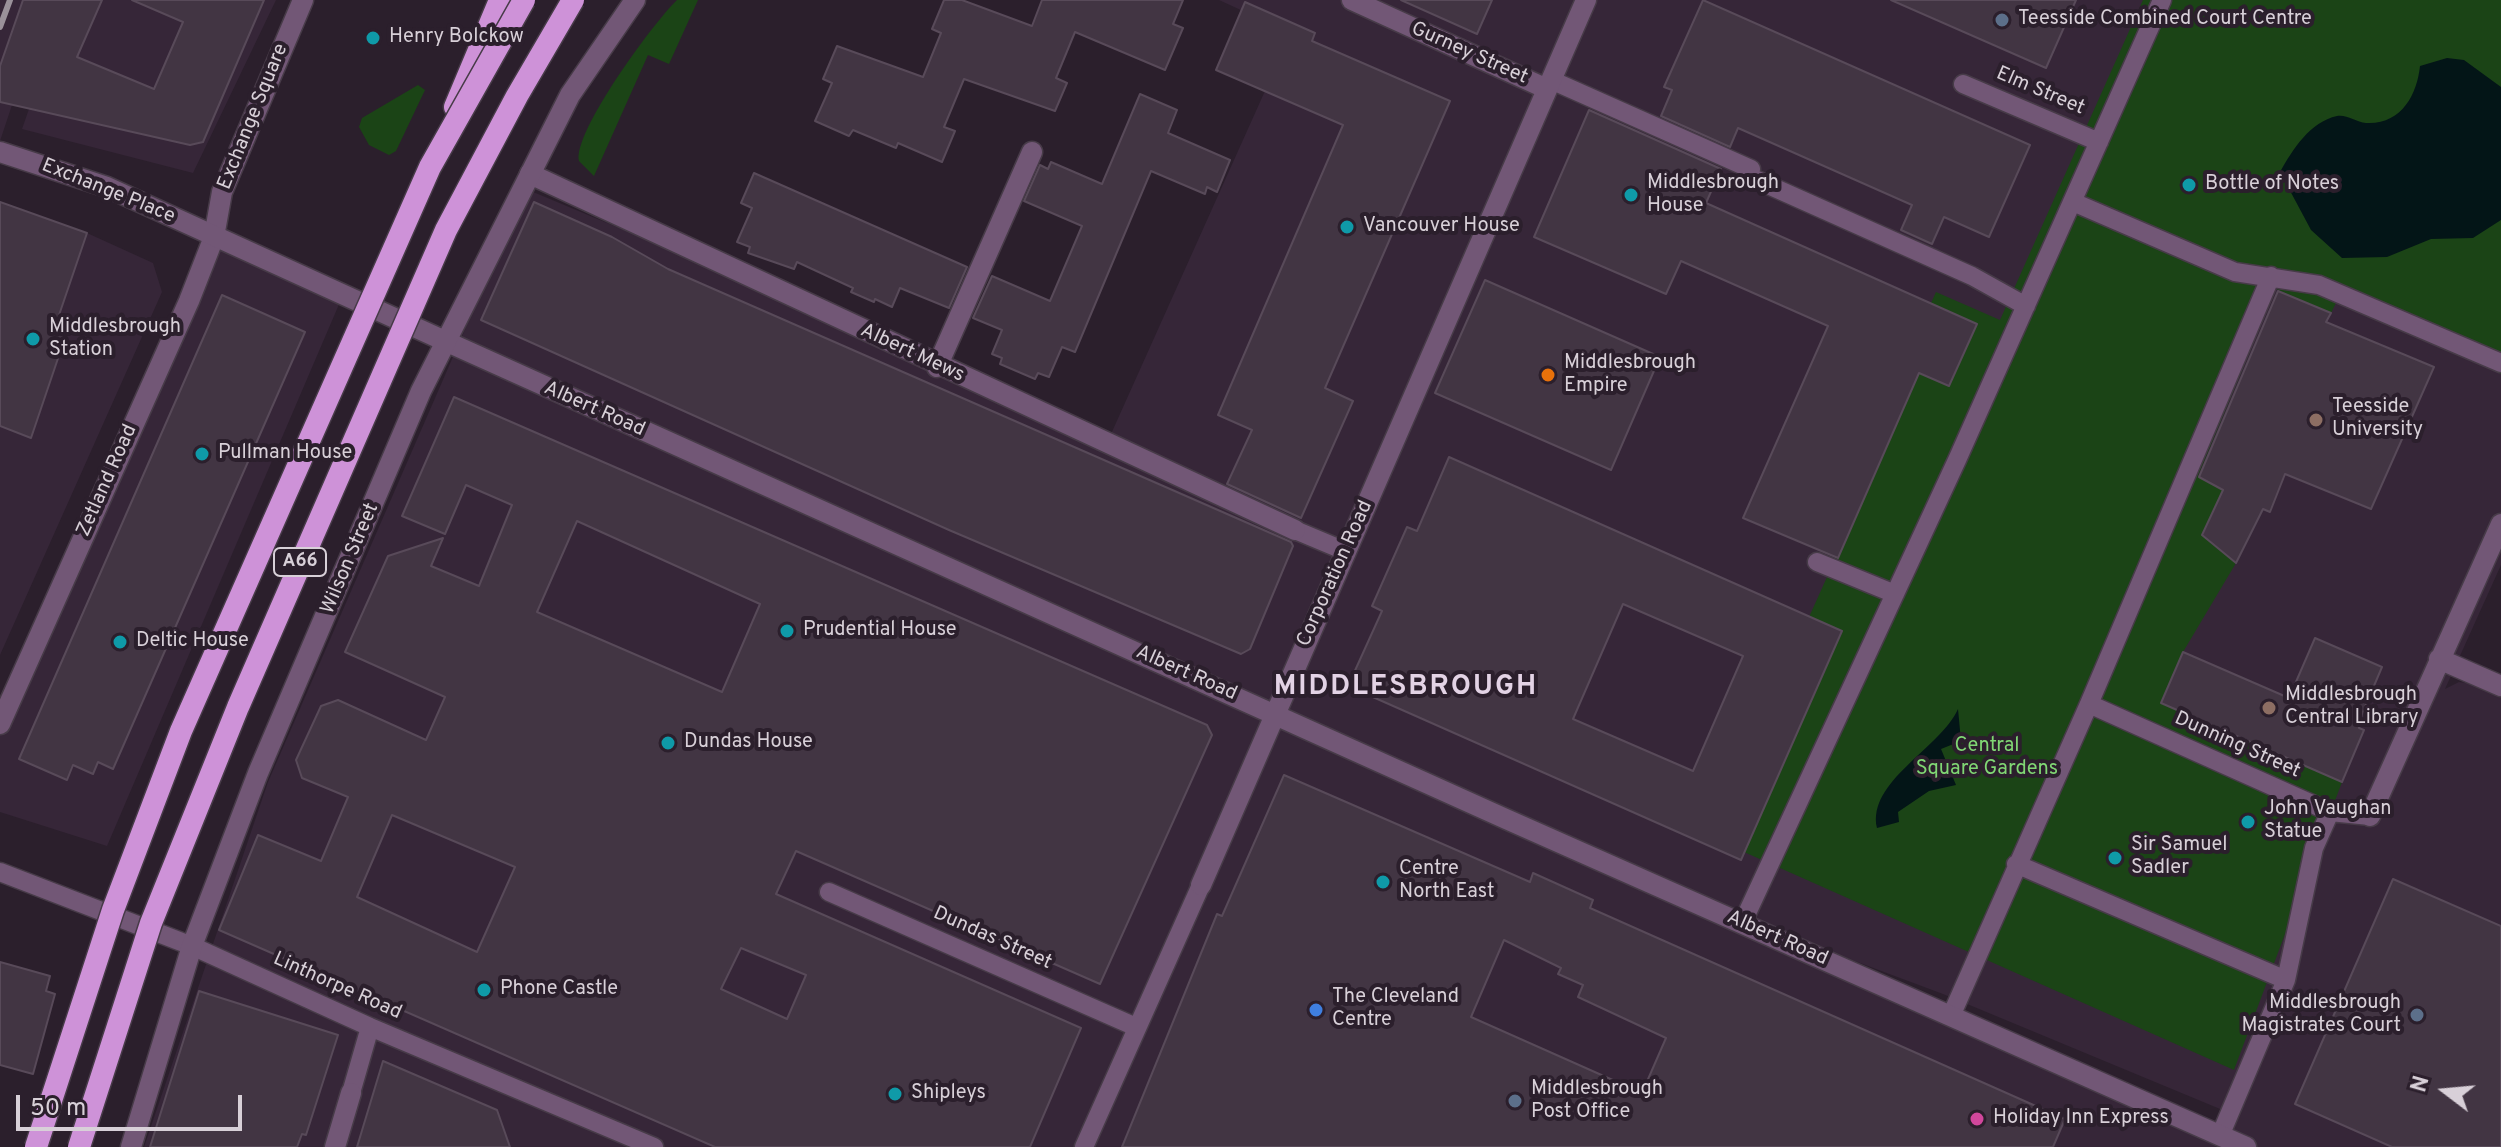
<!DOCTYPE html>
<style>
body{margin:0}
#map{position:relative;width:2501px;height:1147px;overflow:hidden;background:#2b1f2c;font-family:Overpass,sans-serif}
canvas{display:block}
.north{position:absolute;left:2405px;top:1051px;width:80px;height:80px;-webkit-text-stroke:6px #2b1f2c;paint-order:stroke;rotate:286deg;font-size:22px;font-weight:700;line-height:32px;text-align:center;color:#d8d0d8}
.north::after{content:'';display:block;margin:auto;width:28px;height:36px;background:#d8d0d8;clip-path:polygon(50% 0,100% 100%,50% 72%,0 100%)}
.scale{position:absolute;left:16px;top:1095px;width:226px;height:36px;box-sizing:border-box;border:4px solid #d8d0d8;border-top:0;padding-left:10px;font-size:24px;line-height:28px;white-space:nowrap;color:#d8d0d8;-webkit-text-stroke:6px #2b1f2c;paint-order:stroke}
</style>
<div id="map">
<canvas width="2501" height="1147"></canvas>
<div class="north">N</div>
<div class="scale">50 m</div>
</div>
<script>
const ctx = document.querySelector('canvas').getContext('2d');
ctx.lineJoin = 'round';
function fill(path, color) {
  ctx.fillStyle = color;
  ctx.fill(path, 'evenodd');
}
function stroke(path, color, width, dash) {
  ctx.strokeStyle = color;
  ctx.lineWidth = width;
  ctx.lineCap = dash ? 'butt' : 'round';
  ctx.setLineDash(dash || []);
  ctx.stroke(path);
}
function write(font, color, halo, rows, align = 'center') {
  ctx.font = font + ' Overpass,sans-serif';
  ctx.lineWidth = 8;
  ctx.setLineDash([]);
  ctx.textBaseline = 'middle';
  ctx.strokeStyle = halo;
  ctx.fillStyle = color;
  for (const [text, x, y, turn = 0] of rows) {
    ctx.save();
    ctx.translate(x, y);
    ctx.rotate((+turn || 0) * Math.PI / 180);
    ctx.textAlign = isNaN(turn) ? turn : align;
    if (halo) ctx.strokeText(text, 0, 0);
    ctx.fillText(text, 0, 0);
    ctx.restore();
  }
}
fill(new Path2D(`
 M0 0H47L0 141Z
 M67 0H276L193 173 22 129Z
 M1219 0H2501V565L2445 689 2459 682 2475 684 2501 695V1147H144L268 782 526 189 1111 434 1291 33ZM1694 901 1943 994 2237 1116 2220 1135Z
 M0 202 87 233 153 263 162 292 0 655Z
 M214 237 343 295 107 846 0 812V722Z`), '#362638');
fill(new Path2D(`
 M677 0H698L669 64 648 55 594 176 579 161C573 132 653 23 677 0Z
 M2143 0H2501V374L2338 299 2331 313 2276 289 2198 476 2223 490 2202 535 2236 563 2183 652 2342 782 2234 1070 1744 852 1842 632 1809 617 1919 373 1977 324 1931 303 1936 292 2000 320Z
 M418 85 425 90 396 151 389 155 369 145 359 127 362 118Z`), '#1b4416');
fill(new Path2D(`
 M2447 58 2464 60 2501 87V220L2473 238 2431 239 2387 257 2342 258 2311 230 2280 172C2293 149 2310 122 2337 116 2346 114 2356 122 2366 123 2401 125 2417 95 2420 66Z
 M1958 709 1961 741 1941 749 1956 785 1929 791 1898 812 1899 822 1877 828C1867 781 1940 749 1958 709Z`), '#031517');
const building = new Path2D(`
 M23 0H102L77 57 154 89 183 22 132 0H264L203 142 190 145 0 102V66Z
 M944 0H962L1032 26 1042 0H1183L1173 24 1183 28 1165 70 1075 32 1056 78 1067 83 1055 111 964 79 944 127 955 131 942 162 898 143 896 148 853 130 849 136 815 121 832 83 823 79 837 46 923 77 941 33 932 29Z
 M1401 0H1492L1477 34Z
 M1703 0 2030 145 1989 237 1944 217 1932 244 1901 230 1912 205 1738 128 1730 147 1661 116 1672 90 1664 87Z
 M1891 0H2076L2046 68Z
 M1245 2 1315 33 1312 41 1450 101 1325 388 1353 401 1301 518 1227 484 1252 430 1218 415 1343 125 1216 70Z
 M1140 94 1177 110 1168 133 1230 160 1217 192 1207 187 1205 194 1151 171 1075 352 1062 347 1049 377 1038 373 1035 379 1000 364 1002 358 992 354 1002 330 973 318 992 276 1050 301 1082 226 1024 201 1040 165 1048 169 1051 162 1102 184Z
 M1589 110 1721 169 1706 203 1977 324 1949 386 1919 373 1838 558 1743 518 1828 326 1681 261 1666 294 1534 237Z
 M754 173 967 267 949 308 900 288 892 307 875 299 874 302 851 292 853 288 797 262 794 269 748 253 750 247 737 242 752 208 741 203Z
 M0 202 87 233 58 318 70 323 31 438 0 426Z
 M534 202 612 237 668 269 1291 542 1293 546 1250 649 1241 654 949 530 481 320Z
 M1485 280 1660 357 1611 470 1435 393Z
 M2278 291 2331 313 2326 322 2434 367 2371 509 2285 474 2270 512 2263 509 2236 563 2202 535 2223 490 2199 477Z
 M222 295 305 332 113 769 98 762 93 774 73 765 67 780 19 759Z
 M454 397 1207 725 1212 735 1100 984 796 851 776 894 1081 1028 1030 1147H715L219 930 258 835 321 861 348 797 302 778 296 760 321 706 338 700 426 740 445 697 345 652 388 556 443 538 431 566 479 586 512 505 466 485 445 534 402 516ZM577 521 760 604 722 692 537 612ZM392 815 515 867 477 952 357 897ZM741 948 806 975 787 1019 721 989Z
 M1449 457 1842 631 1741 860 1348 686 1382 611 1372 606 1407 527 1417 531ZM1623 604 1743 656 1693 771 1573 719Z
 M2315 638 2382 667 2362 714 2359 728 2364 730 2342 782 2161 703 2183 652 2289 698Z
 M1284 775 1530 882 1533 873 1593 900 1590 908 2065 1119 2053 1147H1122L1217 914 1222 916ZM1504 940 1561 968 1558 974 1583 985 1578 997 1666 1038 1642 1093 1471 1017Z
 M2393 879 2501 926V1147H2392L2295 1104Z
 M0 962 50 976 46 991 55 994 33 1074 0 1065Z
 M199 991 338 1035 306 1135 302 1134 297 1147H150Z
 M383 1061 497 1110 510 1147H357Z`);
fill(building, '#423543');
stroke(building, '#584a59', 2);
const pedestrian = new Path2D(`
 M1551 80 1751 169 1748 176 1972 276 2026 306
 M1963 84 2099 142
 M2073 202 2235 272 2319 285 2501 363
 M1295 530 1345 551
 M1817 562 1895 594
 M2089 704 2330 812 2370 816
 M2016 864 2286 980
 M0 872 192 946 370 1027 654 1147
 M829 892 1136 1027
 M1742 924 1957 460 2162 0
 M1951 1016 2089 704 2271 276
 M351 1093 370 1027
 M2220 1136 2286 980 2314 848 2330 812
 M1084 1147 1201 885`);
const minor = new Path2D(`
 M1352 0 1547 89
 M530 174 1295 530
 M445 341 1506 819 2246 1147
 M937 367 1032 152
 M2439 659 2501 686
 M0 724 189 301 214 237 222 192 303 0
 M2370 816 2501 524
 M1201 885 1586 0
 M335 1147 351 1093`);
const tertiary = new Path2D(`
 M0 152 107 187 445 341
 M131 1147 192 946 258 773 421 391 570 95 635 0`);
const trunk = new Path2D(`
 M455 107 500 0`);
stroke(pedestrian, '#473b48', 21);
stroke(minor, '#473b48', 23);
stroke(tertiary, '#473b48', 23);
stroke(trunk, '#473b48', 25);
stroke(pedestrian, '#725776', 18);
stroke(minor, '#725776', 20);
stroke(tertiary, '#725776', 20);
stroke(trunk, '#ce92d8', 22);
stroke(new Path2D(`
 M0 27 10 0`), '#9a919a', 6);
const trunkBridge = new Path2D(`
 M36 1147 113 910 181 731 430 167 524 0
 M79 1147 151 923 238 707 446 230 517 96 573 0`);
stroke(trunkBridge, '#473b48', 25, []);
stroke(trunkBridge, '#ce92d8', 22);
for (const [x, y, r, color] of [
 [2002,20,8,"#5c6f8a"],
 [373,38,8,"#0f9aa8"],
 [2189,185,8,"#0f9aa8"],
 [1631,195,8,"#0f9aa8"],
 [1347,227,8,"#0f9aa8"],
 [33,339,8,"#0f9aa8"],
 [1548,375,8,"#e8710a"],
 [2316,420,8,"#8d6e63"],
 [202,454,8,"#0f9aa8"],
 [787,631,8,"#0f9aa8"],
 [120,642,8,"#0f9aa8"],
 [2269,708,8,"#8d6e63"],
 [668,743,8,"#0f9aa8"],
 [2248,822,8,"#0f9aa8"],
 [2115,858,8,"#0f9aa8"],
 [1383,882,8,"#0f9aa8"],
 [484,990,8,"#0f9aa8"],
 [1316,1010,8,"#3f7fe0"],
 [2417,1015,8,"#5c6f8a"],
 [895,1094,8,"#0f9aa8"],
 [1515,1101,8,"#5c6f8a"],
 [1977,1119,8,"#d1479c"]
]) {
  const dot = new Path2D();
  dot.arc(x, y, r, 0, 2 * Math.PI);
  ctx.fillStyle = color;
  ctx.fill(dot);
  stroke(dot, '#2b1f2c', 3);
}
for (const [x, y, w] of [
 [300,562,52]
]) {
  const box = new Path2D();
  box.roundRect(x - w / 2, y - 14, w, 28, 6);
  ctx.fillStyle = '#2b1f2c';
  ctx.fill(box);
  stroke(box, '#d8d0d8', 2);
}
write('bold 18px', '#d8d0d8', null, [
 ["A66",300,562]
]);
write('20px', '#d8d0d8', '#2b1f2c', [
 ["Teesside Combined Court Centre",2018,20],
 ["Henry Bolckow",389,38],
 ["Middlesbrough",1647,184],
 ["House",1647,207],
 ["Bottle of Notes",2205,185],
 ["Vancouver House",1363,227],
 ["Middlesbrough",49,328],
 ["Station",49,351],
 ["Middlesbrough",1564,364],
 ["Empire",1564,387],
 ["Teesside",2332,408],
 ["University",2332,431],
 ["Pullman House",218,454],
 ["Prudential House",803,631],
 ["Deltic House",136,642],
 ["Middlesbrough",2285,696],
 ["Central Library",2285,719],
 ["Dundas House",684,743],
 ["John Vaughan",2264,810],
 ["Statue",2264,833],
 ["Sir Samuel",2131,846],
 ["Sadler",2131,869],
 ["Centre",1399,870],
 ["North East",1399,893],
 ["Phone Castle",500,990],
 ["The Cleveland",1332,998],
 ["Centre",1332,1021],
 ["Middlesbrough",2401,1004,"right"],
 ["Magistrates Court",2401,1027,"right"],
 ["Middlesbrough",1531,1090],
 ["Post Office",1531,1113],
 ["Shipleys",911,1094],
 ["Holiday Inn Express",1993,1119]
], 'left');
write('20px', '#d8d0d8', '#2b1f2c', [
 ["Gurney Street",1469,54,24],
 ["Elm Street",2040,92,23],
 ["Exchange Square",254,117,-68],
 ["Exchange Place",108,192,22],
 ["Albert Mews",912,354,25],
 ["Albert Road",594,410,24],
 ["Zetland Road",108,481,-66],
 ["Wilson Street",351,559,-67],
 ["Corporation Road",1336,574,-66],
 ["Albert Road",1186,674,24],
 ["Dunning Street",2237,746,24],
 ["Dundas Street",992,939,24],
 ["Albert Road",1777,939,24],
 ["Linthorpe Road",337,987,24]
]);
write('20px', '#80d774', '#2b1f2c', [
 ["Central",1987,747],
 ["Square Gardens",1987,770]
]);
ctx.letterSpacing = '2px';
write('bold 28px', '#e3d3e5', '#2b1f2c', [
 ["MIDDLESBROUGH",1406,688]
]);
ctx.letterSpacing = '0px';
</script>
